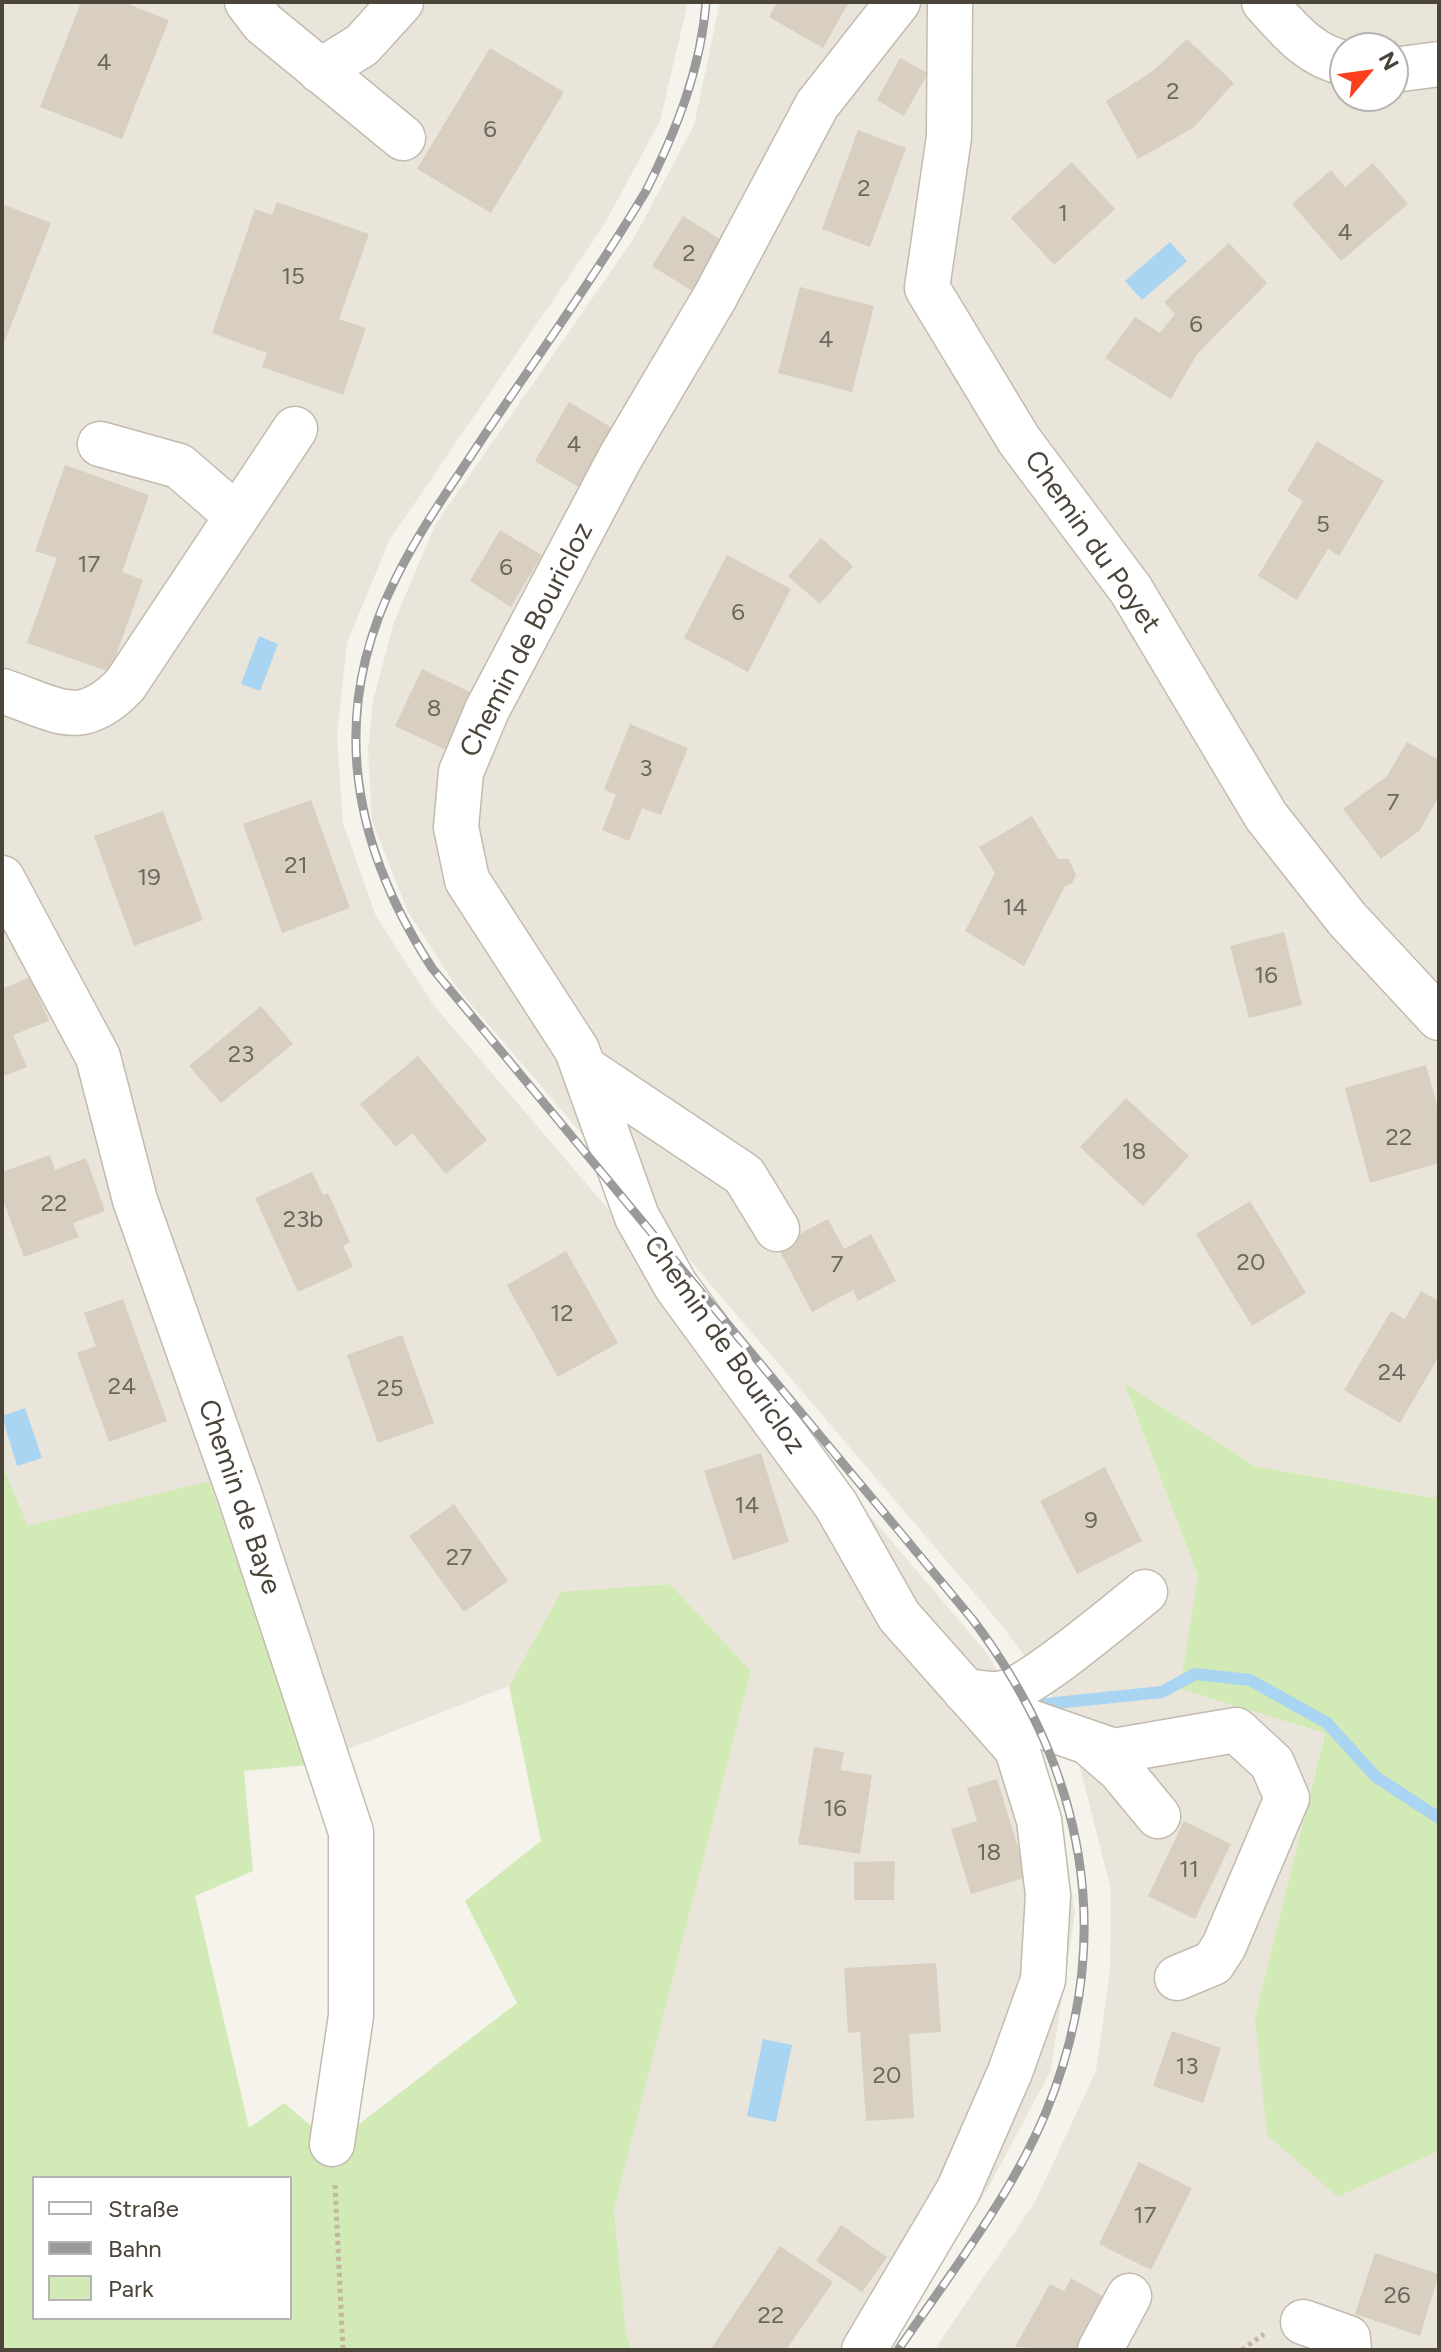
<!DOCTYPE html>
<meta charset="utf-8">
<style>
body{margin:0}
#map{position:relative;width:1441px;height:2352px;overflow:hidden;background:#f6f3ec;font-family:Figtree,sans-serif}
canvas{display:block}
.frame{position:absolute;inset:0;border:4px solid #4b4439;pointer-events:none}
.legend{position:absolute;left:32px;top:2176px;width:260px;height:144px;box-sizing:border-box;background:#fff;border:2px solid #b7b4b0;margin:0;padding:10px 14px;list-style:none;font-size:24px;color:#4b4439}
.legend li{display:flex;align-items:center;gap:16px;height:40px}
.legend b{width:40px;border:2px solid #b7b4b0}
.north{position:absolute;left:1329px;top:32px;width:80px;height:80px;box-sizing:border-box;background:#fff;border:2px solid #b7b4b0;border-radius:50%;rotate:61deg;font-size:22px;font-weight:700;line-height:32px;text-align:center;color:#4b4439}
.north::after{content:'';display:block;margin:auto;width:28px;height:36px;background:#fc3f1d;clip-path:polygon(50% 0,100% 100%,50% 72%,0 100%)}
</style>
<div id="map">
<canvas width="1441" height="2352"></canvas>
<div class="frame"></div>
<ul class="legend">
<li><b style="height:10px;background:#fff"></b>Straße</li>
<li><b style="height:10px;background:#9a9a9a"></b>Bahn</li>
<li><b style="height:22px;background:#d2eab5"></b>Park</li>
</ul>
<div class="north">N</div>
</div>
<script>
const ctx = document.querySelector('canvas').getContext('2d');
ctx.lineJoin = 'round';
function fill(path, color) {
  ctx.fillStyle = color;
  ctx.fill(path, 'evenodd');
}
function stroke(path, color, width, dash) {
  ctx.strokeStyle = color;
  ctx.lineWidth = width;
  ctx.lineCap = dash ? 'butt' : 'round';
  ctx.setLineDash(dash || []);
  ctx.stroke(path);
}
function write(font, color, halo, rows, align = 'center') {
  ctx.font = font + ' Figtree,sans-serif';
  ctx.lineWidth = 8;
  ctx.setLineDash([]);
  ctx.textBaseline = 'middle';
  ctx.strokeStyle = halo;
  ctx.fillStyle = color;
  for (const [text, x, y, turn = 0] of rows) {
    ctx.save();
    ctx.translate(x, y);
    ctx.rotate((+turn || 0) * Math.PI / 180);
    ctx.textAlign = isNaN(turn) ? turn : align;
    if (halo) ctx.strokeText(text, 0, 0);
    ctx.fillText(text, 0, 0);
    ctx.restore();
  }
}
fill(new Path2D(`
 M2 2H688L660 121 604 225 389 541 347 643 337 735 343 823 376 916 432 1003 987 1653 1033 1733 1060 1816 1075 1913 1051 2070 987 2190 883 2350H632L626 2333 614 2210 751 1671 670 1584 561 1593 509 1686 307 1765 28 1527 2 1465Z
 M720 2H1439V1492L1434 1498 1255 1466 1124 1384 1198 1576 1181 1689 1325 1732 1255 2017 1338 2197 1439 2151V2350H934L1035 2202 1096 2071 1110 1971 1111 1890 1077 1756 1050 1690 999 1622 458 989 408 912 372 821 368 749 373 701 394 622 435 525 634 238 694 125ZM1345 48H1393V96H1345Z`), '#eae5da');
fill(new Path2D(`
 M1124 1383 1255 1466 1433 1498 1439 1492V2151L1338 2197 1267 2135 1255 2017 1325 1733 1180 1689 1198 1576Z
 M2 1465 28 1526 209 1481 307 1765 244 1771 253 1871 195 1896 249 2128 284 2103 333 2144 517 2003 465 1901 541 1841 509 1686 561 1592 670 1584 751 1671 614 2210 626 2333 632 2350H2ZM34 2178H290V2318H34Z`), '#d2eab5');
fill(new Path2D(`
 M1170 242 1187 261 1142 300 1125 281Z
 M259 636 278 644 260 691 241 684Z
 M25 1408 42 1458 17 1466 2 1416Z
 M763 2039 792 2045 776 2122 747 2116Z`), '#a9d4f2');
stroke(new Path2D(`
 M1046 1704 1162 1692 1195 1674 1250 1680 1327 1723 1376 1777 1439 1818`), '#a9d4f2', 12);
fill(new Path2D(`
 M81 2H123L169 20 122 139 40 107Z
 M777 2H849L823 48 769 17Z
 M1187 39 1234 83 1193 128 1138 159 1106 101 1153 71Z
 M490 48 564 92 491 213 417 169Z
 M900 58 928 73 904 116 877 100Z
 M858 130 906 148 870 247 822 229Z
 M1072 162 1115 209 1054 265 1011 218Z
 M1373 163 1408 204 1341 261 1292 204 1331 170 1345 187Z
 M277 202 369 234 339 319 366 328 343 395 262 367 267 353 212 333 255 209 272 215Z
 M2 204 51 223 4 343 2 342Z
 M683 216 725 242 694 292 652 266Z
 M1229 243 1267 283 1197 354 1171 399 1105 358 1135 317 1160 333 1175 314 1164 302Z
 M800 287 874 306 852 392 778 373Z
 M569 402 614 429 580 488 535 461Z
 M1317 441 1384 481 1339 556 1328 549 1297 600 1258 576 1303 501 1287 491Z
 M65 465 149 495 122 572 143 580 110 672 27 643 57 558 35 551Z
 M500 530 542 555 511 607 470 581Z
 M821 538 853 566 820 604 788 576Z
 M727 555 791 589 748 672 684 638Z
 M422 669 472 693 446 750 395 726Z
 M630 724 688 748 661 815 642 808 629 841 602 830 616 795 604 789Z
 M1407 742 1439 760V796L1420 830 1381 859 1343 809 1387 776Z
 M311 800 350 908 282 933 243 824Z
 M163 811 203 920 134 946 94 836Z
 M1032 816 1058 859H1069L1076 875 1072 883 1065 886 1024 966 965 931 995 873 979 847Z
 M1284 932 1302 1005 1249 1018 1230 946Z
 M30 977 49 1021 13 1035 27 1067 2 1077V989Z
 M261 1006 293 1044 221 1103 189 1066Z
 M418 1056 487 1140 446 1174 412 1133 396 1147 360 1104Z
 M1426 1065 1439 1112V1163L1370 1183 1345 1088Z
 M1126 1098 1189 1156 1143 1206 1080 1147Z
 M50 1155 55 1170 86 1158 105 1211 73 1223 79 1237 24 1257 2 1197V1172Z
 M312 1172 323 1195 328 1193 350 1242 343 1246 353 1267 298 1292 255 1198Z
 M1250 1201 1306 1293 1252 1326 1196 1234Z
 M828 1219 844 1249 871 1234 896 1281 858 1301 853 1290 812 1312 777 1246Z
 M566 1251 618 1343 558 1377 507 1285Z
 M1421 1291 1439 1301V1356L1400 1423 1344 1390 1391 1311 1405 1319Z
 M123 1299 167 1421 109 1442 77 1353 96 1346 84 1313Z
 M402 1335 434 1423 378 1443 347 1355Z
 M761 1453 789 1542 733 1560 704 1471Z
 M1105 1467 1142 1541 1077 1574 1040 1501Z
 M454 1504 508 1581 464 1612 409 1536Z
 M814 1747 844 1752 841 1770 872 1775 860 1854 798 1844Z
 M997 1779 1027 1877 971 1894 951 1829 977 1821 967 1788Z
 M1184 1821 1231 1844 1195 1919 1148 1896Z
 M895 1861 894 1900H854V1862Z
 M936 1963 941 2032 909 2034 914 2118 866 2121 860 2032 848 2033 844 1968Z
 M1172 2031 1221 2048 1203 2103 1153 2086Z
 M1139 2162 1192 2188 1151 2270 1099 2244Z
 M841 2225 887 2257 862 2292 816 2261Z
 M780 2246 833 2282 786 2350H710Z
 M1375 2253 1439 2274 1420 2336 1355 2314Z
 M1071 2278 1104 2297 1082 2350 1015 2347 1050 2284 1064 2291Z`), '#d8cfc1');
const minor = new Path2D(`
 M247 2 263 23 403 138
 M950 2 949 137 927 288 1019 440 1131 590 1266 816 1347 919 1439 1018
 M1264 2C1288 28 1309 56 1345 63
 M1393 70 1439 64
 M320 71 362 45 401 2
 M100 444 179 466 237 516
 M2 691C57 709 80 732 125 685L295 429
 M2 878 98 1057 135 1200 240 1496 351 1832V2016L332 2144
 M584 1068 744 1175 777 1229
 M965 1691C977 1692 992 1696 1003 1693 1032 1687 1117 1614 1145 1592
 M978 1704 1114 1751 1236 1730 1272 1763 1287 1798 1224 1946 1213 1963 1177 1978
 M1090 1744 1120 1770 1158 1816
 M1303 2322 1348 2338 1349 2350
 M864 2350 958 2191 1010 2072 1043 1980 1048 1895 1039 1820 1017 1749 899 1616 836 1505 676 1286 637 1217 577 1050 467 880 456 827 461 772 487 710 620 458 715 297 817 105 898 2
 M1100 2350 1129 2296`);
stroke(minor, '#c2bbae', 47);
stroke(new Path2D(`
 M335 2185 343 2350
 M1242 2350 1264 2334`), '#c4b79f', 5, [4, 4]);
stroke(minor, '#fff', 44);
const rail = new Path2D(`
 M706 2C701 69 676 131 646 191 595 276 537 357 482 439 452 485 420 529 396 578 327 714 352 845 432 968L973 1620C1085 1769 1118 1937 1046 2112 1010 2198 950 2274 898 2350`);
stroke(rail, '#9a9a9a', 9);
stroke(rail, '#fff', 6, [18]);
write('24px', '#6e675b', null, [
 ["4",104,63],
 ["2",1173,92],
 ["6",490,130],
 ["2",864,189],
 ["1",1063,214],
 ["4",1345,233],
 ["2",689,254],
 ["15",293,277],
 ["6",1196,325],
 ["4",826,340],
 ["4",574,445],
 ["5",1323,525],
 ["17",89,565],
 ["6",506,568],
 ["6",738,613],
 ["8",434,709],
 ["3",646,769],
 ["7",1393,803],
 ["21",296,866],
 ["19",149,878],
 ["14",1015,908],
 ["16",1266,976],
 ["23",241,1055],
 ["22",1399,1138],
 ["18",1134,1152],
 ["22",54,1204],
 ["23b",303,1220],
 ["20",1251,1263],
 ["7",837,1265],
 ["12",562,1314],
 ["24",1392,1373],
 ["24",122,1387],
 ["25",390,1389],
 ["14",747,1506],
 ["9",1091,1521],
 ["27",459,1558],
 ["16",835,1809],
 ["18",989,1853],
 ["11",1189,1870],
 ["13",1187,2067],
 ["20",887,2076],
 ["17",1145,2216],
 ["26",1397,2296],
 ["22",771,2316]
]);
write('28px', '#4b4439', '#fff', [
 ["Chemin du Poyet",1092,542,55],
 ["Chemin de Bouricloz",527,640,-63],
 ["Chemin de Bouricloz",724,1345,55],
 ["Chemin de Baye",239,1497,71]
]);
</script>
